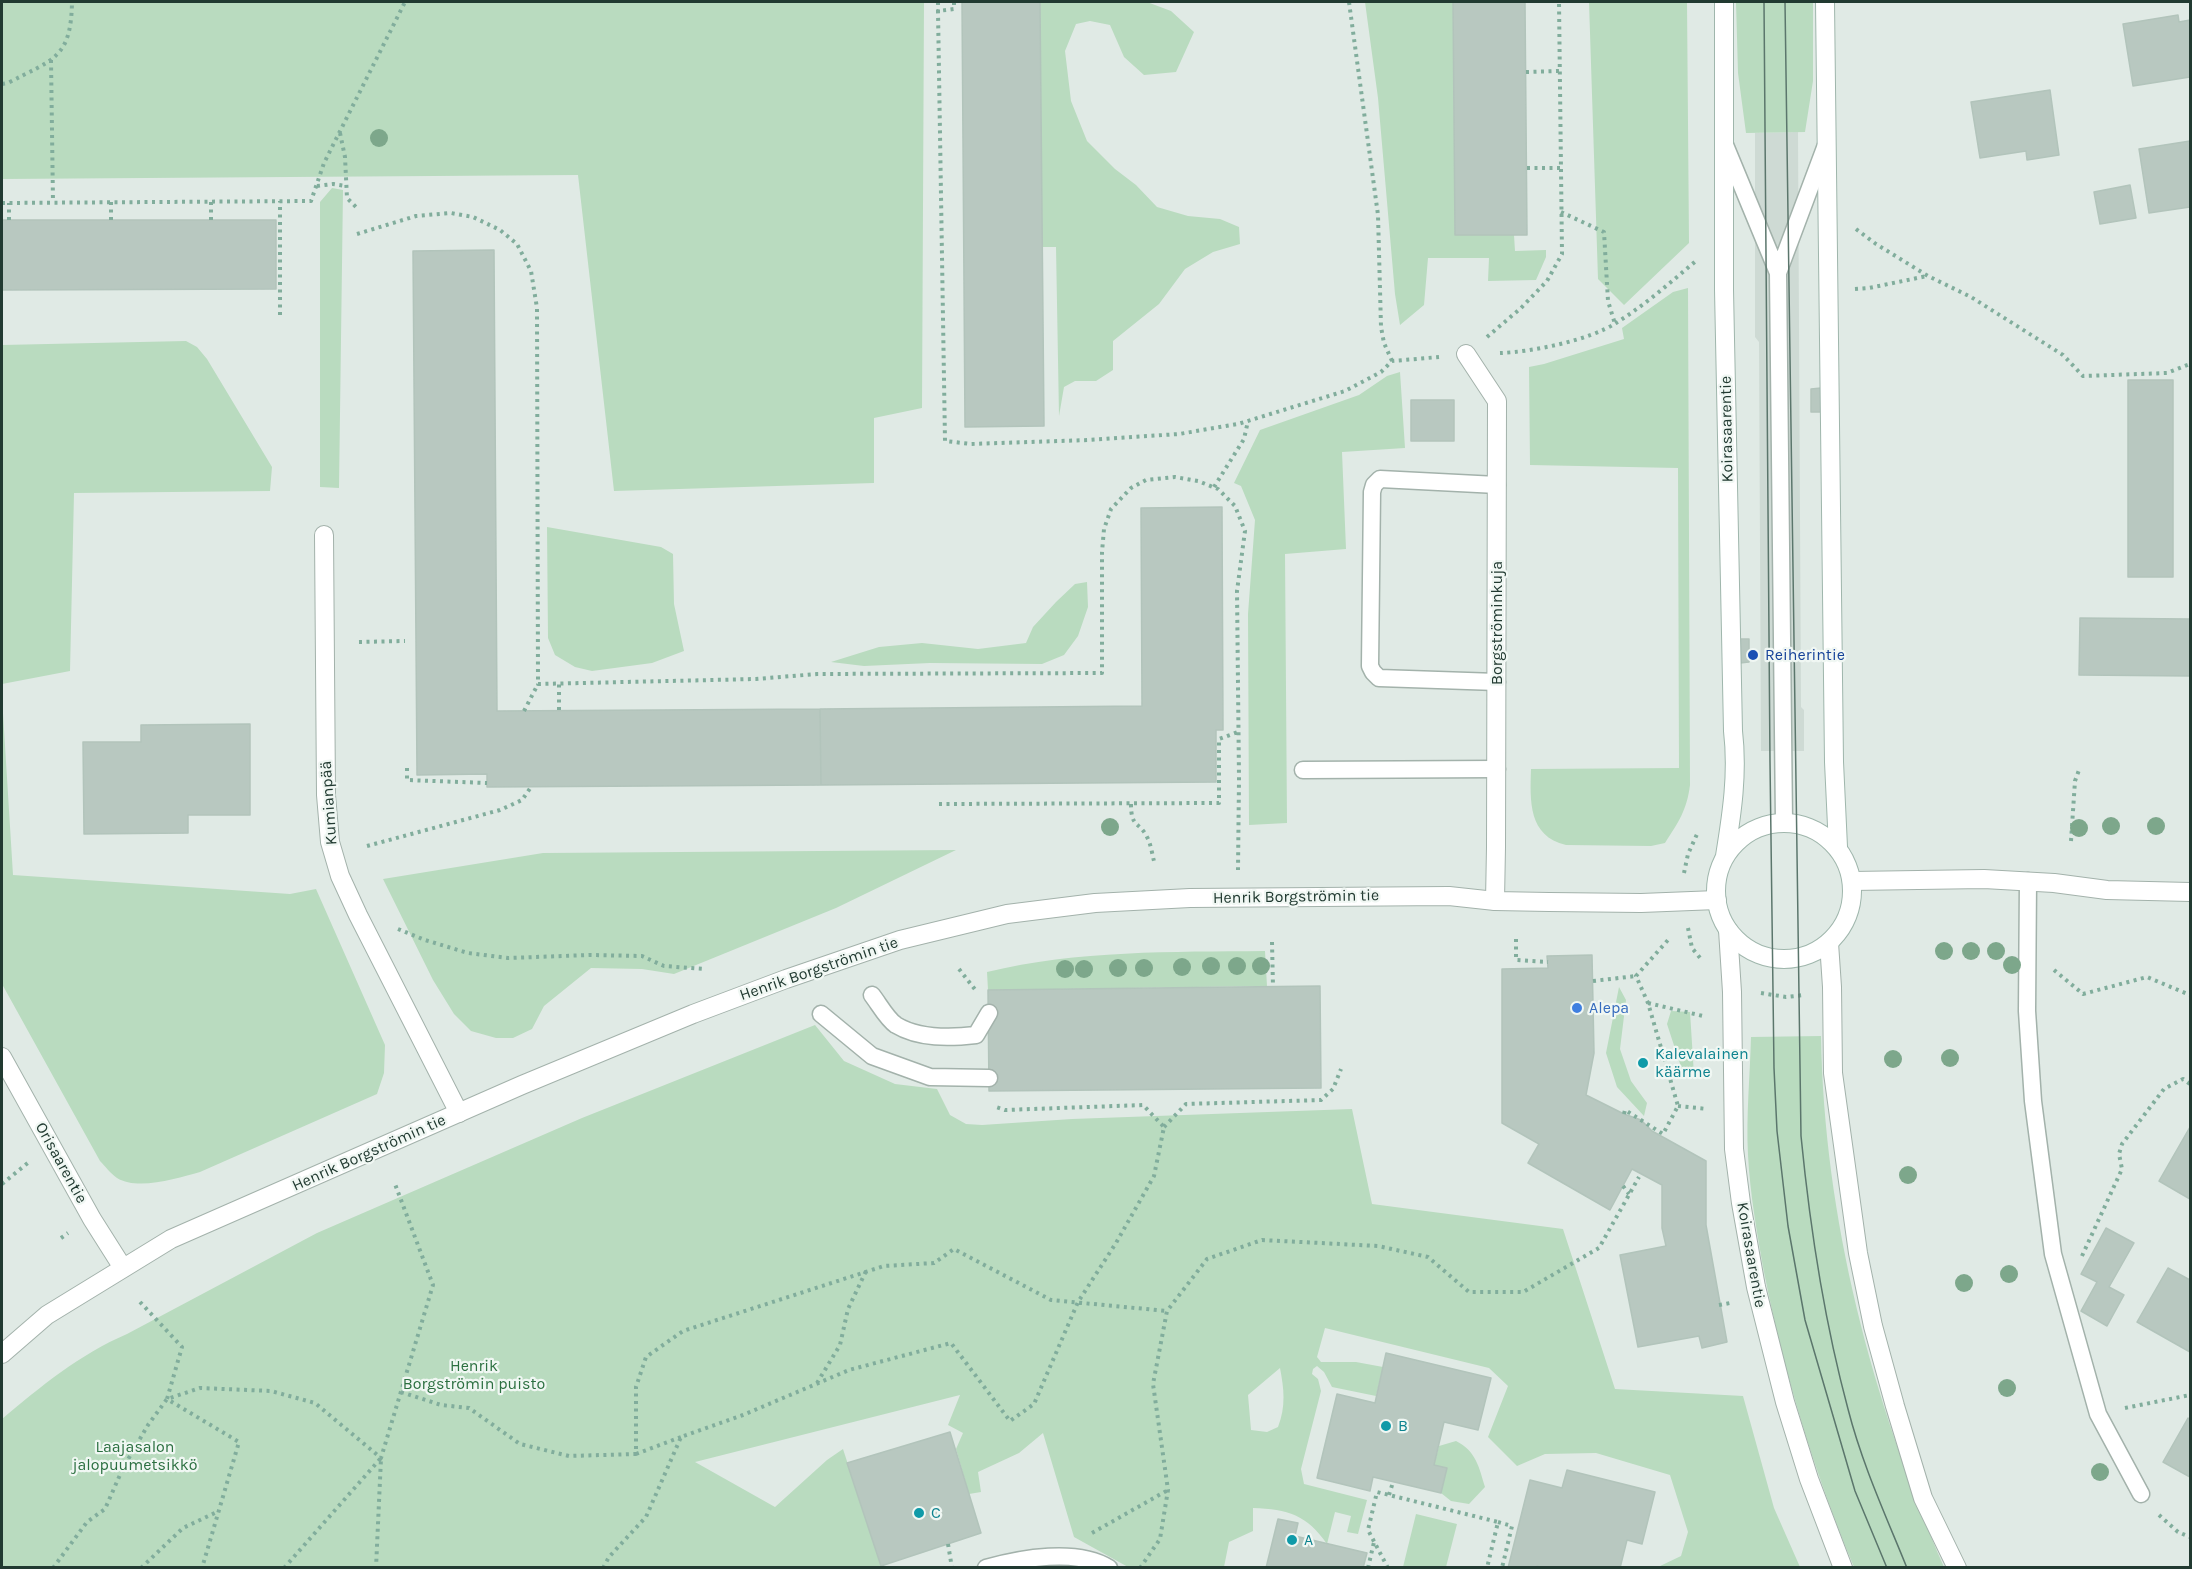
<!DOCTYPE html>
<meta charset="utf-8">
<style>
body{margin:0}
#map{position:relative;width:2192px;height:1569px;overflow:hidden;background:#e0eae5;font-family:Karla,sans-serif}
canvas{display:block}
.frame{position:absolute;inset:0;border:3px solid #213a31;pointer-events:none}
</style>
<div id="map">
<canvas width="2192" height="1569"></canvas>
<div class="frame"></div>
</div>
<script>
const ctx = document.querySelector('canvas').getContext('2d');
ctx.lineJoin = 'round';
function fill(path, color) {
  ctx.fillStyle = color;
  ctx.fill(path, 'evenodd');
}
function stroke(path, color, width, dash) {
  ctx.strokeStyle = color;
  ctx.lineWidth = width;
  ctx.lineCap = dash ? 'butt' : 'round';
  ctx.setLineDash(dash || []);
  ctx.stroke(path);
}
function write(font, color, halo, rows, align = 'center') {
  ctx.font = font + ' Karla,sans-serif';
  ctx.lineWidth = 4.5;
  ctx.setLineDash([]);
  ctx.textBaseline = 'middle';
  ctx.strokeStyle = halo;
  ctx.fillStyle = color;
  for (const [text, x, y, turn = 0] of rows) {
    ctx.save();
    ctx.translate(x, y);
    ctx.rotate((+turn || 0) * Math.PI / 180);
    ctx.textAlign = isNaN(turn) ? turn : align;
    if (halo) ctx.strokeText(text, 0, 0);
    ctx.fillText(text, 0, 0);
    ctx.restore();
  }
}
fill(new Path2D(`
 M1798 132 1801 707 1804 710V751H1761L1759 342 1755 337V133Z`), '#cedad4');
fill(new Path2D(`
 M2 2H924L922 408 874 418V483L614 491 578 175 2 179Z
 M1040 2H1147L1171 11 1194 32 1176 72 1144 75 1124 57 1110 25 1090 21 1076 24 1065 51 1071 101 1087 141 1115 169 1136 185 1157 207 1188 216 1220 219 1239 227 1240 244 1213 252 1185 269 1159 304 1113 341V370L1096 381H1075L1064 387 1059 416 1056 247H1042Z
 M1365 2H1453L1455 235H1514L1515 251 1546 250V257L1536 280 1488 281 1489 258H1428L1424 305 1400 325 1395 294 1378 98Z
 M1589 2H1687L1689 243 1624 305 1598 279Z
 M1736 2H1813V81L1805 132 1746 133 1738 73Z
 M332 188 343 190 339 488 320 487V202Z
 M1688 288 1690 785C1687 810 1678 823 1665 843L1651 846 1566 845C1528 836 1530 801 1531 769L1679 768 1678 468 1530 465 1529 367 1544 364 1624 339 1622 328 1673 292Z
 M186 341 197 347 207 359 272 467 270 491 74 493 70 671 2 684V345Z
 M1400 372 1405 448 1342 452 1346 549 1285 554 1287 823 1249 825 1248 614 1255 520 1241 486 1234 483 1260 430 1359 395 1387 376Z
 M547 527 661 547 673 554 674 604 684 651 652 663 592 671 575 667 555 655 548 638Z
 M1087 582 1088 607 1078 636 1064 655 1042 664 930 663 864 666 831 662 879 647 922 643 978 649 1026 643 1033 627 1056 602 1075 584Z
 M2 697 13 875 290 894 316 889 385 1045 384 1073 377 1094 200 1172C178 1178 138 1191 117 1178 111 1174 105 1166 100 1161L2 984Z
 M956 850 836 908 674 974 642 969 591 968 544 1006 532 1029 513 1038H496L471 1031 454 1014 433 980 383 879 543 853Z
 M1265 951 1267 986 988 990 987 972C1078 950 1172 952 1265 951Z
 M1619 987 1626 1000 1620 1049 1631 1081 1647 1103 1644 1116 1617 1087 1606 1053Z
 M1671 1011 1690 1012 1694 1075 1684 1076 1667 1024Z
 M815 1025 844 1061 895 1084 937 1089 950 1115 966 1124 982 1125 1072 1119 1352 1109 1372 1204 1563 1229 1615 1389 1743 1396 1774 1508 1800 1567H1658L1681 1556 1688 1532 1670 1475 1596 1453 1545 1454 1517 1466 1488 1437 1508 1386 1489 1368 1325 1328 1317 1357 1321 1362H1356L1383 1367 1376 1396 1332 1387 1324 1372 1317 1366 1313 1369 1312 1374 1318 1379 1321 1391 1301 1469 1304 1484 1367 1500 1358 1534 1347 1532 1351 1516 1335 1512 1327 1544C1307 1515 1288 1509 1253 1508V1531L1229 1542 1224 1567H1128L1074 1537 1043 1433 1019 1453 978 1472 981 1492 969 1494 956 1449 963 1433 948 1425 960 1395 695 1462 775 1507 827 1460 843 1449 881 1566 875 1567H2V1419C40 1387 80 1354 127 1334L317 1233 582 1118ZM1280 1368C1284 1389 1286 1406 1278 1427L1267 1432 1251 1430 1248 1395Z
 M1821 1036C1824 1220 1872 1399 1944 1567H1854C1814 1472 1784 1373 1764 1272 1757 1233 1750 1194 1748 1155 1746 1116 1750 1076 1751 1037Z
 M1456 1441C1476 1451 1479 1467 1485 1487L1469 1504 1451 1501 1441 1493 1447 1468 1434 1465 1439 1446Z
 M1416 1514 1457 1524 1446 1567H1403Z`), '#b9dbbf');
const building = new Path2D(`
 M962 2H1040L1044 426 965 427Z
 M1453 2H1525L1527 235H1455Z
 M2178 15 2179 22 2190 20V77L2133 86 2123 24Z
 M2050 90 2059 155 2027 160 2026 151 1980 158 1971 102Z
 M2190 141V207L2149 213 2139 149Z
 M2130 185 2136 218 2100 224 2094 192Z
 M2 220H276V289L2 290Z
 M494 250 497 711 820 709 821 785 487 787V774L417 775 413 251Z
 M2128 380H2173V577H2128Z
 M1821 388V412H1811V389Z
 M1411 400H1454V441H1411Z
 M1222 507 1223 730H1216V782L821 785 820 709 1142 706 1141 508Z
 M2080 618 2190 619V676L2079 675Z
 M1739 639H1749V662L1740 663Z
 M250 724V815H188V833L84 834 83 742H141V725Z
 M1592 955 1594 1053 1586 1095 1624 1114 1641 1120 1652 1131 1706 1161V1225L1727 1342 1702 1348 1699 1336 1638 1347 1620 1255 1666 1246 1662 1228V1185L1632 1169 1610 1210 1528 1163 1539 1144 1502 1123V969L1548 968 1547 956Z
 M1320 986 1321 1088 989 1091 988 990Z
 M2190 1127V1199L2159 1181Z
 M2106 1228 2134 1243 2109 1287 2124 1295 2107 1326 2081 1311 2097 1282 2081 1274Z
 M2168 1268 2190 1280V1352L2137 1322Z
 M1386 1353 1491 1378 1478 1430 1444 1422 1434 1465 1447 1468 1441 1493 1373 1477 1370 1491 1317 1478 1337 1394 1375 1403Z
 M2188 1418 2190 1420V1477L2163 1462Z
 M950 1432 981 1533 881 1566 847 1463Z
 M1567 1470 1655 1492 1642 1544 1627 1540 1620 1568H1544L1537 1566V1568H1508L1530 1480 1562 1488Z
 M1278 1519 1298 1523 1295 1536 1367 1553 1363 1568H1266Z`);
fill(building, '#b8c8c0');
stroke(building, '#b2c4bb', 1.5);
const service = new Path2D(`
 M1725 145 1778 273 1784 822
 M1778 273 1826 145
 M1497 682 1379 678 1373 672 1370 666 1372 492 1374 485 1380 479 1497 485
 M1303 770 1497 769
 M2028 881 2027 1011 2033 1101 2053 1254 2098 1414 2141 1494
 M872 995C879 1004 887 1019 896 1025 919 1039 950 1038 976 1035L989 1013
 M821 1014 872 1056 930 1077 989 1078
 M986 1568C1021 1558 1077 1548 1109 1568`);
const minor = new Path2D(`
 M1466 354 1497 401 1496 847 1495 901
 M324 535 326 795 330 842 340 876 358 915 459 1113
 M2 1057 92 1219 123 1268`);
const tertiary = new Path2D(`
 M1852 881 1984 879 2054 883 2107 890 2190 892
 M1728 930 1732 992 1734 1149 1741 1203 1756 1287 1785 1402 1809 1479 1843 1568
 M1829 943 1832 987 1833 1073 1858 1253 1873 1326 1895 1406 1923 1498 1957 1568
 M2 1354 47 1315 171 1239 522 1085 693 1014 786 979 900 940 1007 914 1095 903 1190 898 1449 896 1495 901 1549 902 1641 903 1717 900`);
const secondary = new Path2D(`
 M1724 2V290L1733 731C1738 773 1732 813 1725 856
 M1825 2 1834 762 1838 847
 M1716 891a68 68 0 1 1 136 0a68 68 0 1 1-136 0Z`);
stroke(service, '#a3b2ab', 19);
stroke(minor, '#a3b2ab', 20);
stroke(tertiary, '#a3b2ab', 20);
stroke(secondary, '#9fb6ac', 20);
stroke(new Path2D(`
 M938 2V11
 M954 2V9L938 11 945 441 971 444 1088 440 1179 434 1238 424 1345 391 1381 372 1392 361 1439 357
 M1349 2 1378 215 1381 327 1384 343 1392 361
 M51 60 53 202
 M1526 72 1560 71
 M2 84 8 83C53 59 71 59 72 2
 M340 133 345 157 347 198 357 208
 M1527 168H1561
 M317 186 333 184 346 186
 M2 203 311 201 324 163 405 2
 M1561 212 1604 232 1608 301 1615 324
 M9 220V203
 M111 220V202
 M211 220V201
 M1856 229 1876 244 1928 276 1971 297 2063 355 2083 376 2167 373 2190 364
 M357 234 416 216 451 213 473 217 500 230 517 244 531 271 537 308 538 684 756 679 817 674 1102 673V552L1104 529 1111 509 1131 488 1146 480 1175 477 1198 481 1218 489 1235 506 1245 531 1237 591 1239 779 1238 870
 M1855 289 1869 288 1927 276
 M280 315V201
 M1487 337 1521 308 1547 281 1562 254 1559 2
 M1500 353C1532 352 1590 340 1616 323 1645 305 1671 282 1697 260
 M1214 487 1244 439 1248 421
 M359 642 405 641
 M559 710V683
 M524 711 538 684
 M407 768V780L487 783
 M939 804 1219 803V739L1238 732
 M1131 804C1131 828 1139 821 1147 837 1151 844 1152 854 1154 861
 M2071 841 2075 781 2079 770
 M367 846 500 810 522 800 531 787
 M1684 873 1688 854 1698 832
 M1688 928 1692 948 1701 959
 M398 929 425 940 468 953 508 958 590 955 642 956 664 966 704 969
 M1516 939V960L1548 962
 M1272 942 1273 987
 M959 969 977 992
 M2054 970 2083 994 2147 977 2190 995
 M1593 981 1636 976
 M1761 993 1786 997 1804 995
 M1648 1003 1703 1016
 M1678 1106 1707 1109
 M1624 1114 1625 1110 1663 1134 1678 1106 1648 1003 1636 976 1668 940
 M1164 1127 1186 1104 1321 1100 1333 1089 1341 1069
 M2 1184 29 1162
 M1623 1186 1629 1194
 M61 1238 68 1233
 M2082 1256 2122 1169 2119 1154 2122 1144 2164 1089 2183 1079 2190 1084
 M140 1302 182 1347 167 1399 239 1442 202 1568
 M1719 1305 1730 1303
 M817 1383 840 1345 848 1309 866 1271
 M401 1392 441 1405 469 1408 520 1444 569 1456 636 1454V1387L646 1357 683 1331 884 1266 934 1263 954 1249 1051 1300 1167 1311
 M2125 1408 2190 1395
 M636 1454 681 1437
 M1389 1495 1393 1482
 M2159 1515 2178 1532 2190 1537
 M1498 1522 1512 1526 1502 1568
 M1092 1533 1168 1490
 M948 1544 952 1568
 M53 1568 87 1522 105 1509 123 1468 148 1425 167 1399 200 1388 271 1391 315 1403 381 1458 433 1285 395 1184
 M141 1568 183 1528 219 1511
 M284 1568 381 1458 376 1568
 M603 1568 609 1557 646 1517 681 1437 743 1415 849 1370 951 1343 1010 1421 1034 1404 1078 1302 1116 1243 1154 1176 1164 1127 1143 1105 1005 1110 993 1106
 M1140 1568 1160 1539 1168 1490 1153 1384 1167 1311 1207 1259 1262 1240 1378 1246 1428 1257 1469 1292H1523L1599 1248 1639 1177
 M1368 1568 1374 1542
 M1388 1568 1368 1530 1377 1492 1498 1522 1487 1568`), '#81ad9c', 4, [3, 4.5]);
stroke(service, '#fff', 16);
stroke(minor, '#fff', 18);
stroke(tertiary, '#fff', 18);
stroke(secondary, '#fff', 18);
stroke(new Path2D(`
 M1764 2 1770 762 1774 1068 1777 1131 1788 1226 1805 1320 1855 1491 1887 1568
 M1785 2 1801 1136C1810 1228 1824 1320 1848 1409 1862 1464 1886 1516 1907 1568`), '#5b766c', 1.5);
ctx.fillStyle = '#7da78b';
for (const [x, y] of [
 [379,138],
 [2111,826],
 [2156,826],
 [1110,827],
 [2079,828],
 [1944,951],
 [1971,951],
 [1996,951],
 [2012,965],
 [1211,966],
 [1237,966],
 [1261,966],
 [1182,967],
 [1118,968],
 [1144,968],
 [1065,969],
 [1084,969],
 [1950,1058],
 [1893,1059],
 [1908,1175],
 [2009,1274],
 [1964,1283],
 [2007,1388],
 [2100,1472]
]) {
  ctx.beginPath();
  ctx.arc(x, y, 9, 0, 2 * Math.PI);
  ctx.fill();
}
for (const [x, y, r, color] of [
 [1753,655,6,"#1a4fb4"],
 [1577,1008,6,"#3f7fe0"],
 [1643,1063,6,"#0f9aa8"],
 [1386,1426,6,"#0f9aa8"],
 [919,1513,6,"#0f9aa8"],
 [1292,1540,6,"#0f9aa8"]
]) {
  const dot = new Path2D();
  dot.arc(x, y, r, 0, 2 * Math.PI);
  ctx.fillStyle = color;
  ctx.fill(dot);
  stroke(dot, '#f0f7f3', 2);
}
write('16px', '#213a31', '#f0f7f3', [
 ["Koirasaarentie",1727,429,-91],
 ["Borgströminkuja",1497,623,-90],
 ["Kumianpää",329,803,-94],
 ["Henrik Borgströmin tie",1296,897,-1],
 ["Henrik Borgströmin tie",819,969,-19],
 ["Henrik Borgströmin tie",369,1153,-24],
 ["Orisaarentie",61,1163,61],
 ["Koirasaarentie",1751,1255,80]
]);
write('16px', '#164399', '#f0f7f3', [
 ["Reiherintie",1765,655]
], 'left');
write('16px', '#366cbe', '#f0f7f3', [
 ["Alepa",1589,1008]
], 'left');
write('16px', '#0d838f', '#f0f7f3', [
 ["Kalevalainen",1655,1054],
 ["käärme",1655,1072],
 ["B",1398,1426],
 ["C",931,1513],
 ["A",1304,1540]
], 'left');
write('16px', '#2c7041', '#f0f7f3', [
 ["Henrik",474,1366],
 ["Borgströmin puisto",474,1384],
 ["Laajasalon",135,1447],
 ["jalopuumetsikkö",135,1465]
]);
</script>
